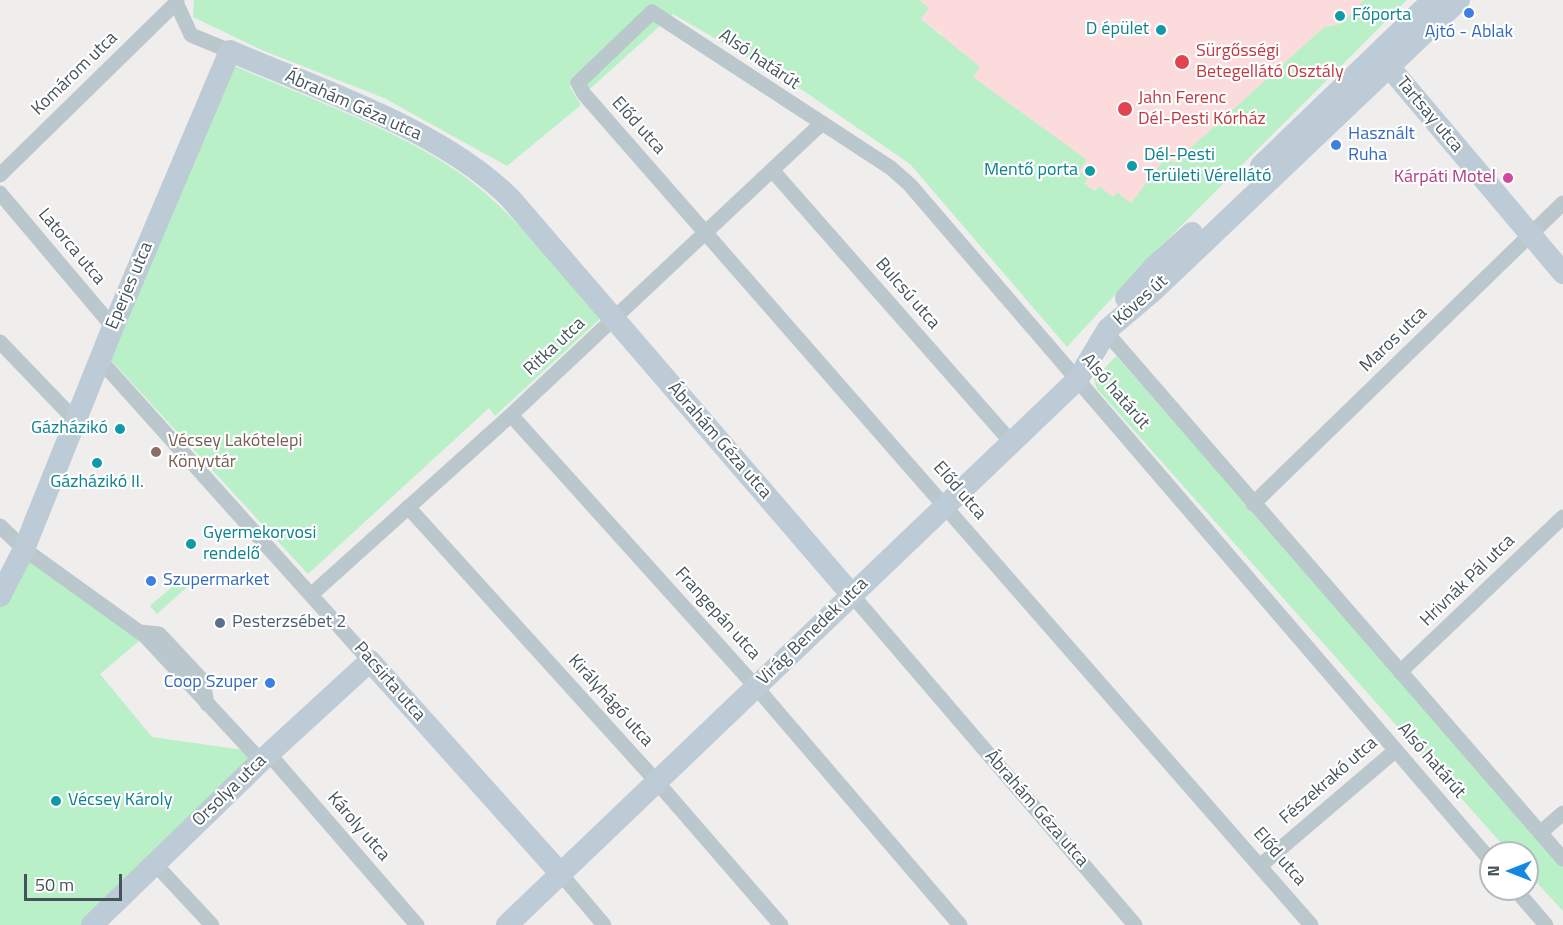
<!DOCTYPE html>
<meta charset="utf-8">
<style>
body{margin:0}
#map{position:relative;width:1563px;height:925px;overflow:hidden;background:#f0eded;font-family:"Titillium Web",sans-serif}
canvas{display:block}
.north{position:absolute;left:1479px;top:841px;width:60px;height:60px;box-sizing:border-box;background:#fff;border:2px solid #b5babd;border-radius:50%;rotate:270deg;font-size:16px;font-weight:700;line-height:24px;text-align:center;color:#45535b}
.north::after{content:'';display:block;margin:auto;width:21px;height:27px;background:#1487e3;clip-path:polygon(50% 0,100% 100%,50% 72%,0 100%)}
.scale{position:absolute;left:24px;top:874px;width:98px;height:27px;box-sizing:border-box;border:3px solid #45535b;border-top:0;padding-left:8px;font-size:18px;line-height:21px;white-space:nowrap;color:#45535b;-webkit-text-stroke:4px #fff;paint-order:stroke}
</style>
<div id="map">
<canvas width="1563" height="925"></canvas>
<div class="north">N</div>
<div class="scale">50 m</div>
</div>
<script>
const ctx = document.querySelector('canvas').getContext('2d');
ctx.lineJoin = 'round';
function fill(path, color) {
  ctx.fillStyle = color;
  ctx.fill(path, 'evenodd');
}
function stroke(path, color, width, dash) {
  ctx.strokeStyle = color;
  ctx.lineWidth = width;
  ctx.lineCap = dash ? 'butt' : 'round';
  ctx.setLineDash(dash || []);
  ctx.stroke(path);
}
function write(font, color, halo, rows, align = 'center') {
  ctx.font = font + ' "Titillium Web",sans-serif';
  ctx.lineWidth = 4.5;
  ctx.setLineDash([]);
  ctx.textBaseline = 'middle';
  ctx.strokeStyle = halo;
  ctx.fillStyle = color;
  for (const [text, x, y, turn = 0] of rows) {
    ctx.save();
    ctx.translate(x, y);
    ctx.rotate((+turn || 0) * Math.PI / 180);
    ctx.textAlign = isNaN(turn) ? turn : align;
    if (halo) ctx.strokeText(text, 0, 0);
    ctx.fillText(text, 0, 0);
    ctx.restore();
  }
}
fill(new Path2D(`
 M919 0H1364L1340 24 1324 27 1174 163 1165 158 1131 203 1117 192 1113 197 1099 186 1095 191 1084 183 1079 171 1087 161 973 77 940 33 921 19 929 8Z`), '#fbdbdc');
fill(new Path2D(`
 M194 0H919L929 8 921 19 980 67 973 77 1087 160 1079 171 1088 178 1084 183 1095 191 1099 186 1113 197 1117 192 1131 203 1166 157 1174 163 1324 27 1340 24 1364 0H1407L1148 259 1067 347 910 164 795 85 673 14 591 88 584 89 569 85 581 105 507 166 384 98 264 51 193 17Z
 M230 64C304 97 396 128 461 174 513 211 558 270 601 318L495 416 489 408 308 574 109 358Z
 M1116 356 1563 862V911L1527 872V853H1510L1097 389 1094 379Z
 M24 549 145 636 100 674 152 737 251 751 261 761 91 925H0V596Z
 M180 580 187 587 157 614 150 606Z`), '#b9f0c7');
stroke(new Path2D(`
 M175 0 191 35 230 51
 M772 170 1012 443
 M0 175 177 2
 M0 193 113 327
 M1106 332 1563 859
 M0 342 76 421
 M100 360 370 661
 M511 415 756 687 960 925
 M1253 504 1563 203
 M408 507 657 782 781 925
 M0 526 24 549 145 636 261 761
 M312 594 511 415 821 124
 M852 595 1135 925
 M140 632 159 634 203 681 207 704
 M1400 672 1563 517
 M269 754 417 925
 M1540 833 1563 813
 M155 864 212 925
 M1260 866 1396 750
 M561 874 604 925
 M1515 889 1546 925
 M1311 925 584 94 578 83 652 12 891 168 910 185 1491 861`), '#bac7cd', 15);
stroke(new Path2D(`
 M1380 56 1563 273
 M1261 166 1433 0
 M1126 298 1154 267 1192 233
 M0 596 24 549 113 327 230 51C320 90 440 129 510 198L852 595
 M92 925 261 761 370 661 561 874
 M507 925 1078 379 1108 329 1154 290 1459 0`), '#bccbd5', 22);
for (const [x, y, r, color] of [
 [1469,13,6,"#3f7fe0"],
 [1340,16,6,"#0f9aa8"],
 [1161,30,6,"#0f9aa8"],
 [1182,62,8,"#e0444e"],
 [1125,109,8,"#e0444e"],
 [1336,145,6,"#3f7fe0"],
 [1132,166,6,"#0f9aa8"],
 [1090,171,6,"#0f9aa8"],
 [1508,178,6,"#d1479c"],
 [120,429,6,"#0f9aa8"],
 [156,452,6,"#8d6e63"],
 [97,463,6,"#0f9aa8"],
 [191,544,6,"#0f9aa8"],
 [151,581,6,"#3f7fe0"],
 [220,623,6,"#5c6f8a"],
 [270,683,6,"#3f7fe0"],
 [56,801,6,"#0f9aa8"]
]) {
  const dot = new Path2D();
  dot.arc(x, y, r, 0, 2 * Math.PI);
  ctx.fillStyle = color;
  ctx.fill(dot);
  stroke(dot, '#fff', 2);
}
write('18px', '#0d838f', '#fff', [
 ["Főporta",1352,16],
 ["D épület",1149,30,"right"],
 ["Dél-Pesti",1144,156],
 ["Területi Vérellátó",1144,177],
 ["Mentő porta",1078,171,"right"],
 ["Gázházikó",108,429,"right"],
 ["Gázházikó II.",97,483,"center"],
 ["Gyermekorvosi",203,534],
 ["rendelő",203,555],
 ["Vécsey Károly",68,801]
], 'left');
write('18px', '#366cbe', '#fff', [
 ["Ajtó - Ablak",1469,33,"center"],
 ["Használt",1348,135],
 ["Ruha",1348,156],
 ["Szupermarket",163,581],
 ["Coop Szuper",258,683,"right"]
], 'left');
write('18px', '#be3a42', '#fff', [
 ["Sürgősségi",1196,52],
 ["Betegellátó Osztály",1196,73],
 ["Jahn Ferenc",1138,99],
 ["Dél-Pesti Kórház",1138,120]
], 'left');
write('18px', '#45535b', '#fff', [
 ["Alsó határút",759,60,34],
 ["Komárom utca",75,74,-44],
 ["Ábrahám Géza utca",353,106,24],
 ["Tartsay utca",1429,115,50],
 ["Előd utca",638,126,48],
 ["Latorca utca",71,247,50],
 ["Eperjes utca",130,286,-67],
 ["Bulcsú utca",907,294,49],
 ["Köves út",1141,301,-42],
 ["Maros utca",1394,340,-44],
 ["Ritka utca",555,347,-43],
 ["Alsó határút",1115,392,49],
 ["Ábrahám Géza utca",719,441,49],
 ["Előd utca",959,491,49],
 ["Hrivnák Pál utca",1468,581,-44],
 ["Frangepán utca",717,614,48],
 ["Virág Benedek utca",813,632,-44],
 ["Pacsirta utca",389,682,49],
 ["Királyhágó utca",610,701,48],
 ["Alsó határút",1431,761,49],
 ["Fészekrakó utca",1329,781,-41],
 ["Orsolya utca",230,791,-44],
 ["Ábrahám Géza utca",1036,809,49],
 ["Károly utca",358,827,49],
 ["Előd utca",1279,857,49]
]);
write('18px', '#b23c85', '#fff', [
 ["Kárpáti Motel",1496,178]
], 'right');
write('18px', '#785e54', '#fff', [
 ["Vécsey Lakótelepi",168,442],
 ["Könyvtár",168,463]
], 'left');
write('18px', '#4e5e75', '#fff', [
 ["Pesterzsébet 2",232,623]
], 'left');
</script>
